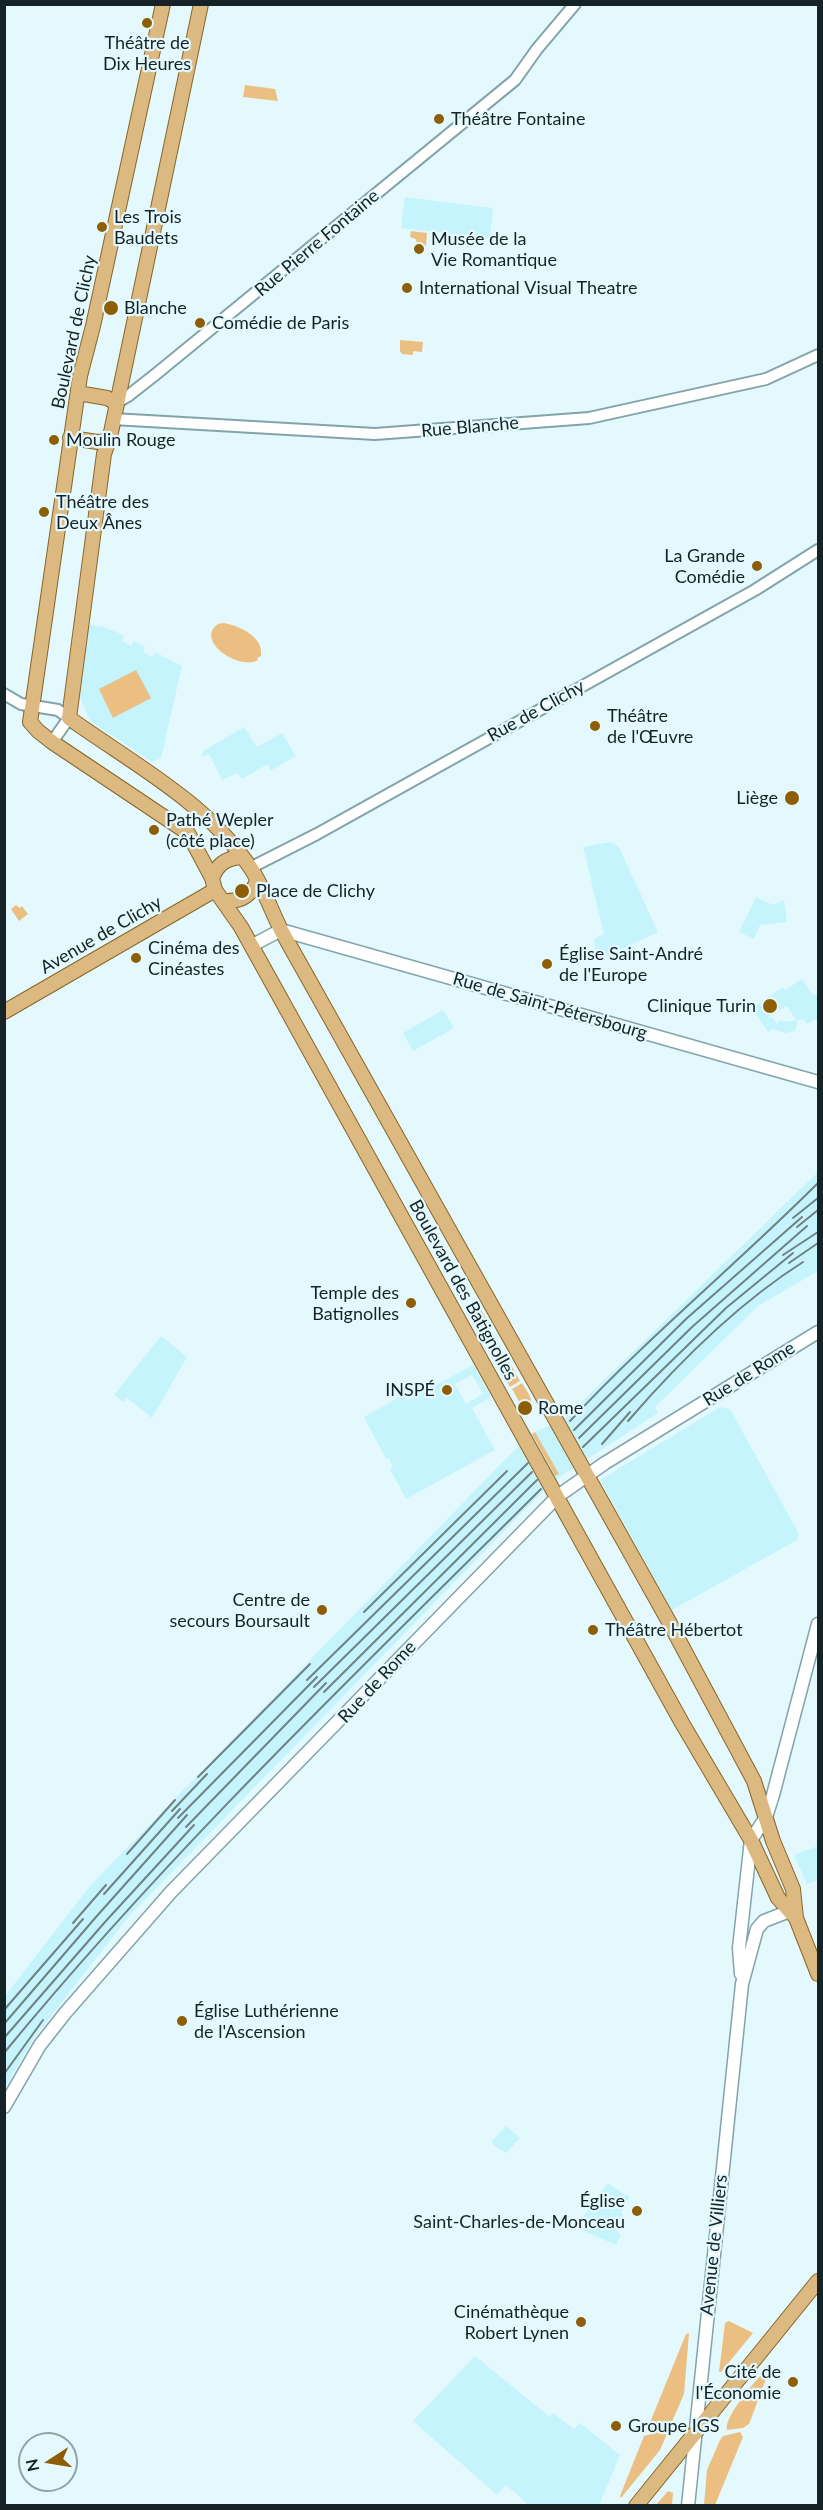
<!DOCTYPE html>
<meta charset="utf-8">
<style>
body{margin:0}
#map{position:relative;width:823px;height:2510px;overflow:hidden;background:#e4f9fd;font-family:Lato,sans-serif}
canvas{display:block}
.frame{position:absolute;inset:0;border:6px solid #162326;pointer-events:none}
.north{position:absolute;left:18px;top:2432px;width:60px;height:60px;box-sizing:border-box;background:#e4f9fd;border:2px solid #92a3a7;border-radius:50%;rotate:258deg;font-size:16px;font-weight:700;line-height:24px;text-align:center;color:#162326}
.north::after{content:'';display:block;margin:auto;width:21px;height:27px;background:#8d5e06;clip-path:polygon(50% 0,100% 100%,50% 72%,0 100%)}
</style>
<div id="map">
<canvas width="823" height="2510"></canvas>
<div class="frame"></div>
<div class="north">N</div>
</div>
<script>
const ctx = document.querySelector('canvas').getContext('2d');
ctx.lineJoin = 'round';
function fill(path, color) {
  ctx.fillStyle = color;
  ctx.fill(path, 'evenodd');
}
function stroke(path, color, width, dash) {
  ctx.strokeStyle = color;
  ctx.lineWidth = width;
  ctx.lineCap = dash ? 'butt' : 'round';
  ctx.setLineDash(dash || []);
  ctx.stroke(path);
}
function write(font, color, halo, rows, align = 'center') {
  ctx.font = font + ' Lato,sans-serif';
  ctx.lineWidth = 4.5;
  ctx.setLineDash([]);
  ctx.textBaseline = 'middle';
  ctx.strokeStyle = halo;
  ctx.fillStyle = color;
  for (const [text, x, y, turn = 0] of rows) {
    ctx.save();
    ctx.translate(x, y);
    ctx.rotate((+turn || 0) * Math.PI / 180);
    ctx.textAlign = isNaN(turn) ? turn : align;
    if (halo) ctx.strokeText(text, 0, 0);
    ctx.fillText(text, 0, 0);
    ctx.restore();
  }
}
fill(new Path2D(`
 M405 197 493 208 490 239 401 228Z
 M89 625 104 627 119 633 124 636 122 641 131 646 134 641 145 647 143 652 152 657 155 652 182 666 161 758 152 762 90 721 80 697Z
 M244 727 257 747 282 733 296 756 270 771 268 764 242 779 237 773 222 780 209 754 202 757 203 751Z
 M610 842 619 847 658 932 607 956 596 953 594 939 604 934 583 847Z
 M756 897 773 905 784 900 787 922 760 925 754 939 739 932Z
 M802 979 812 994 818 995V1018L807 1024 803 1019 798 1020 795 1031 785 1033 773 1029 768 1032 752 1008 783 987 785 990ZM787 1006 796 1020 783 1022 782 1020 776 1023 772 1017 770 1018 769 1016Z
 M443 1010 454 1028 413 1051 403 1033Z
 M818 1172V1271L758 1306 655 1407 658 1413 552 1482 131 1914 36 2035 5 2087V1996L89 1887 529 1435 564 1419Z
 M161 1336 187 1357 152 1418 127 1398 123 1402 114 1395Z
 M473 1365 491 1397 472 1408 495 1450 406 1499 390 1469 393 1467 389 1459H386L364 1417 403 1395 406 1401ZM472 1375 483 1394 466 1404 455 1384Z
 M720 1407 730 1409 799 1534 797 1540 672 1610 600 1480Z
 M818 1846V1880L807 1884 794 1855Z
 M506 2126 520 2138 506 2153 493 2145 492 2141Z
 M608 2183 625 2195 630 2196 621 2213 623 2214 617 2232 621 2234 616 2245 579 2229 578 2224Z
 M475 2356 550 2417 553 2413 574 2429 580 2423 620 2455 599 2505H529L506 2485 497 2495 413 2421Z`), '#c6f4fd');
fill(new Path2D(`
 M245 85 275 89 278 101 243 97Z
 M411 231 427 233 426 246 417 245 416 239 410 237Z
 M400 340 423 342 422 352 413 351V355L402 354 400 351Z
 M224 623C240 626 264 637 261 656L257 658 258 660C240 671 194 641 218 624Z
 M136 670 151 698 113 718 99 689Z
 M16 905 20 908 22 906 28 914 19 921 11 909Z
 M478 1304 490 1326 480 1331 468 1310Z
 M507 1358 520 1381 510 1387 497 1363Z
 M522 1383 530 1396 533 1408 525 1412 512 1389Z
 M535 1432 559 1474 555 1476 532 1434Z
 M729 2321 753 2333 721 2372H719L725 2323Z
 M689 2333 684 2394 671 2424 651 2430 649 2425 686 2334Z
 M771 2366 749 2424 743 2428 727 2430C723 2417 760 2374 771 2366Z
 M663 2431 667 2434 660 2450 621 2498 620 2496 644 2436Z
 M740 2432 743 2437 715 2505H704L707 2470 720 2440 723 2436Z
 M668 2491 673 2493 672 2505H656Z`), '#ebbe81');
const tertiary = new Path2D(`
 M116 403 128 396 156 374 515 80 537 49 575 4
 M113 419 375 434 589 418 766 379 818 355
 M4 694 21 704 58 710 69 718 52 742
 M250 868 317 834 755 590 818 550`);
const secondary = new Path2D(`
 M251 946 281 930 818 1082
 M741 1974 739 1948 751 1840 766 1817 773 1795 818 1624
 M4 2107 40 2045 66 2012 171 1892 558 1496 605 1463 818 1332
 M688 2506 742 1984 757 1929 764 1921 795 1909`);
const primary = new Path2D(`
 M163 4 93 326 80 376 30 722 38 731 52 742 188 833 212 878 215 890 241 927 682 1723 751 1840 778 1898 796 1918
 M201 4 110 437 104 454 69 718C132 763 206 802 250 867 263 886 271 910 281 930L668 1620 754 1781 773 1841 793 1889 796 1918 818 1974
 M78 393 107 398 116 403
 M70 438 98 442 107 441
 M212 878C218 864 225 859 240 857
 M224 901C240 902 251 896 257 881
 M4 1012 215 890
 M636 2506 818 2281`);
stroke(tertiary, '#82a4ab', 14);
stroke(secondary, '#82a4ab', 15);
stroke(primary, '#886629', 16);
stroke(tertiary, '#fff', 10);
stroke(secondary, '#fff', 12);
stroke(primary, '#dcb980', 14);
stroke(new Path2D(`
 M793 1218 818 1198
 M797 1227 818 1210
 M783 1255 818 1232
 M789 1263 818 1243
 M570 1421C648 1337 737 1264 818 1183
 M628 1421C679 1362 737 1304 803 1262
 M574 1430 686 1319 802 1217
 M579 1438 692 1327 807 1226
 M602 1444 630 1412
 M583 1447 726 1308 793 1253
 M364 1612 507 1471
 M307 1680 528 1463
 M314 1687 532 1472
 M324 1692 537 1480
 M198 1777 310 1664
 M172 1811 207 1774
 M178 1818 317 1677
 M186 1827 326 1683
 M127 1854 175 1800
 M104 1894 180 1809
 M73 1923 106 1885
 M4 2010 83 1919
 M4 2024 96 1917 187 1815
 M4 2038 105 1922 194 1825
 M4 2053C169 1852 357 1672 541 1489
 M4 2074 43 2020`), '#708184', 2);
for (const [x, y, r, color] of [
 [147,23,6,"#8d5e06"],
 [439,119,6,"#8d5e06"],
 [102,227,6,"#8d5e06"],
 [419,249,6,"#8d5e06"],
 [407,288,6,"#8d5e06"],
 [111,308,8,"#8d5e06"],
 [200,323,6,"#8d5e06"],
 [54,440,6,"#8d5e06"],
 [44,512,6,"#8d5e06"],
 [757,566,6,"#8d5e06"],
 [595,726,6,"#8d5e06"],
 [792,798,8,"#8d5e06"],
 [154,830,6,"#8d5e06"],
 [242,891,8,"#8d5e06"],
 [136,958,6,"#8d5e06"],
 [547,964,6,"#8d5e06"],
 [770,1006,8,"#8d5e06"],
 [411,1303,6,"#8d5e06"],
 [447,1390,6,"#8d5e06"],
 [525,1408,8,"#8d5e06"],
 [322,1610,6,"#8d5e06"],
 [593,1630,6,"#8d5e06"],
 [182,2021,6,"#8d5e06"],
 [637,2211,6,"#8d5e06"],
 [581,2322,6,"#8d5e06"],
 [793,2382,6,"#8d5e06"],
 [616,2426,6,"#8d5e06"]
]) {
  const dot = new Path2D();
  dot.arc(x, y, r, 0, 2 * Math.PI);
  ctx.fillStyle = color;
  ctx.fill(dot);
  stroke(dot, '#e4f9fd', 2);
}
write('18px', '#162326', '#e4f9fd', [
 ["Théâtre de",147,43,"center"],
 ["Dix Heures",147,64,"center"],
 ["Théâtre Fontaine",451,119],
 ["Les Trois",114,217],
 ["Baudets",114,238],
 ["Musée de la",431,239],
 ["Vie Romantique",431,260],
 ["International Visual Theatre",419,288],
 ["Blanche",124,308],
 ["Comédie de Paris",212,323],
 ["Moulin Rouge",66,440],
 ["Théâtre des",56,502],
 ["Deux Ânes",56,523],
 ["La Grande",745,556,"right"],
 ["Comédie",745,577,"right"],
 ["Théâtre",607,716],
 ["de l'Œuvre",607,737],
 ["Liège",778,798,"right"],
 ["Pathé Wepler",166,820],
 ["(côté place)",166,841],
 ["Place de Clichy",256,891],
 ["Cinéma des",148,948],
 ["Cinéastes",148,969],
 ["Église Saint-André",559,954],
 ["de l'Europe",559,975],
 ["Clinique Turin",756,1006,"right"],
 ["Temple des",399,1293,"right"],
 ["Batignolles",399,1314,"right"],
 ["INSPÉ",435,1390,"right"],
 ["Rome",538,1408],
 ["Centre de",310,1600,"right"],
 ["secours Boursault",310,1621,"right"],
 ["Théâtre Hébertot",605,1630],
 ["Église Luthérienne",194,2011],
 ["de l'Ascension",194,2032],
 ["Église",625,2201,"right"],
 ["Saint-Charles-de-Monceau",625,2222,"right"],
 ["Cinémathèque",569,2312,"right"],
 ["Robert Lynen",569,2333,"right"],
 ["Cité de",781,2372,"right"],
 ["l'Économie",781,2393,"right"],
 ["Groupe IGS",628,2426]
], 'left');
write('18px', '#162326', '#e4f9fd', [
 ["Rue Pierre Fontaine",317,243,-40],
 ["Boulevard de Clichy",74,332,-78],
 ["Rue Blanche",470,427,-5],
 ["Rue de Clichy",536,711,-29],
 ["Avenue de Clichy",101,935,-30],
 ["Rue de Saint-Pétersbourg",550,1006,16],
 ["Boulevard des Batignolles",463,1290,61],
 ["Rue de Rome",749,1374,-32],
 ["Rue de Rome",377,1682,-47],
 ["Avenue de Villiers",714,2245,-84]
]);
</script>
